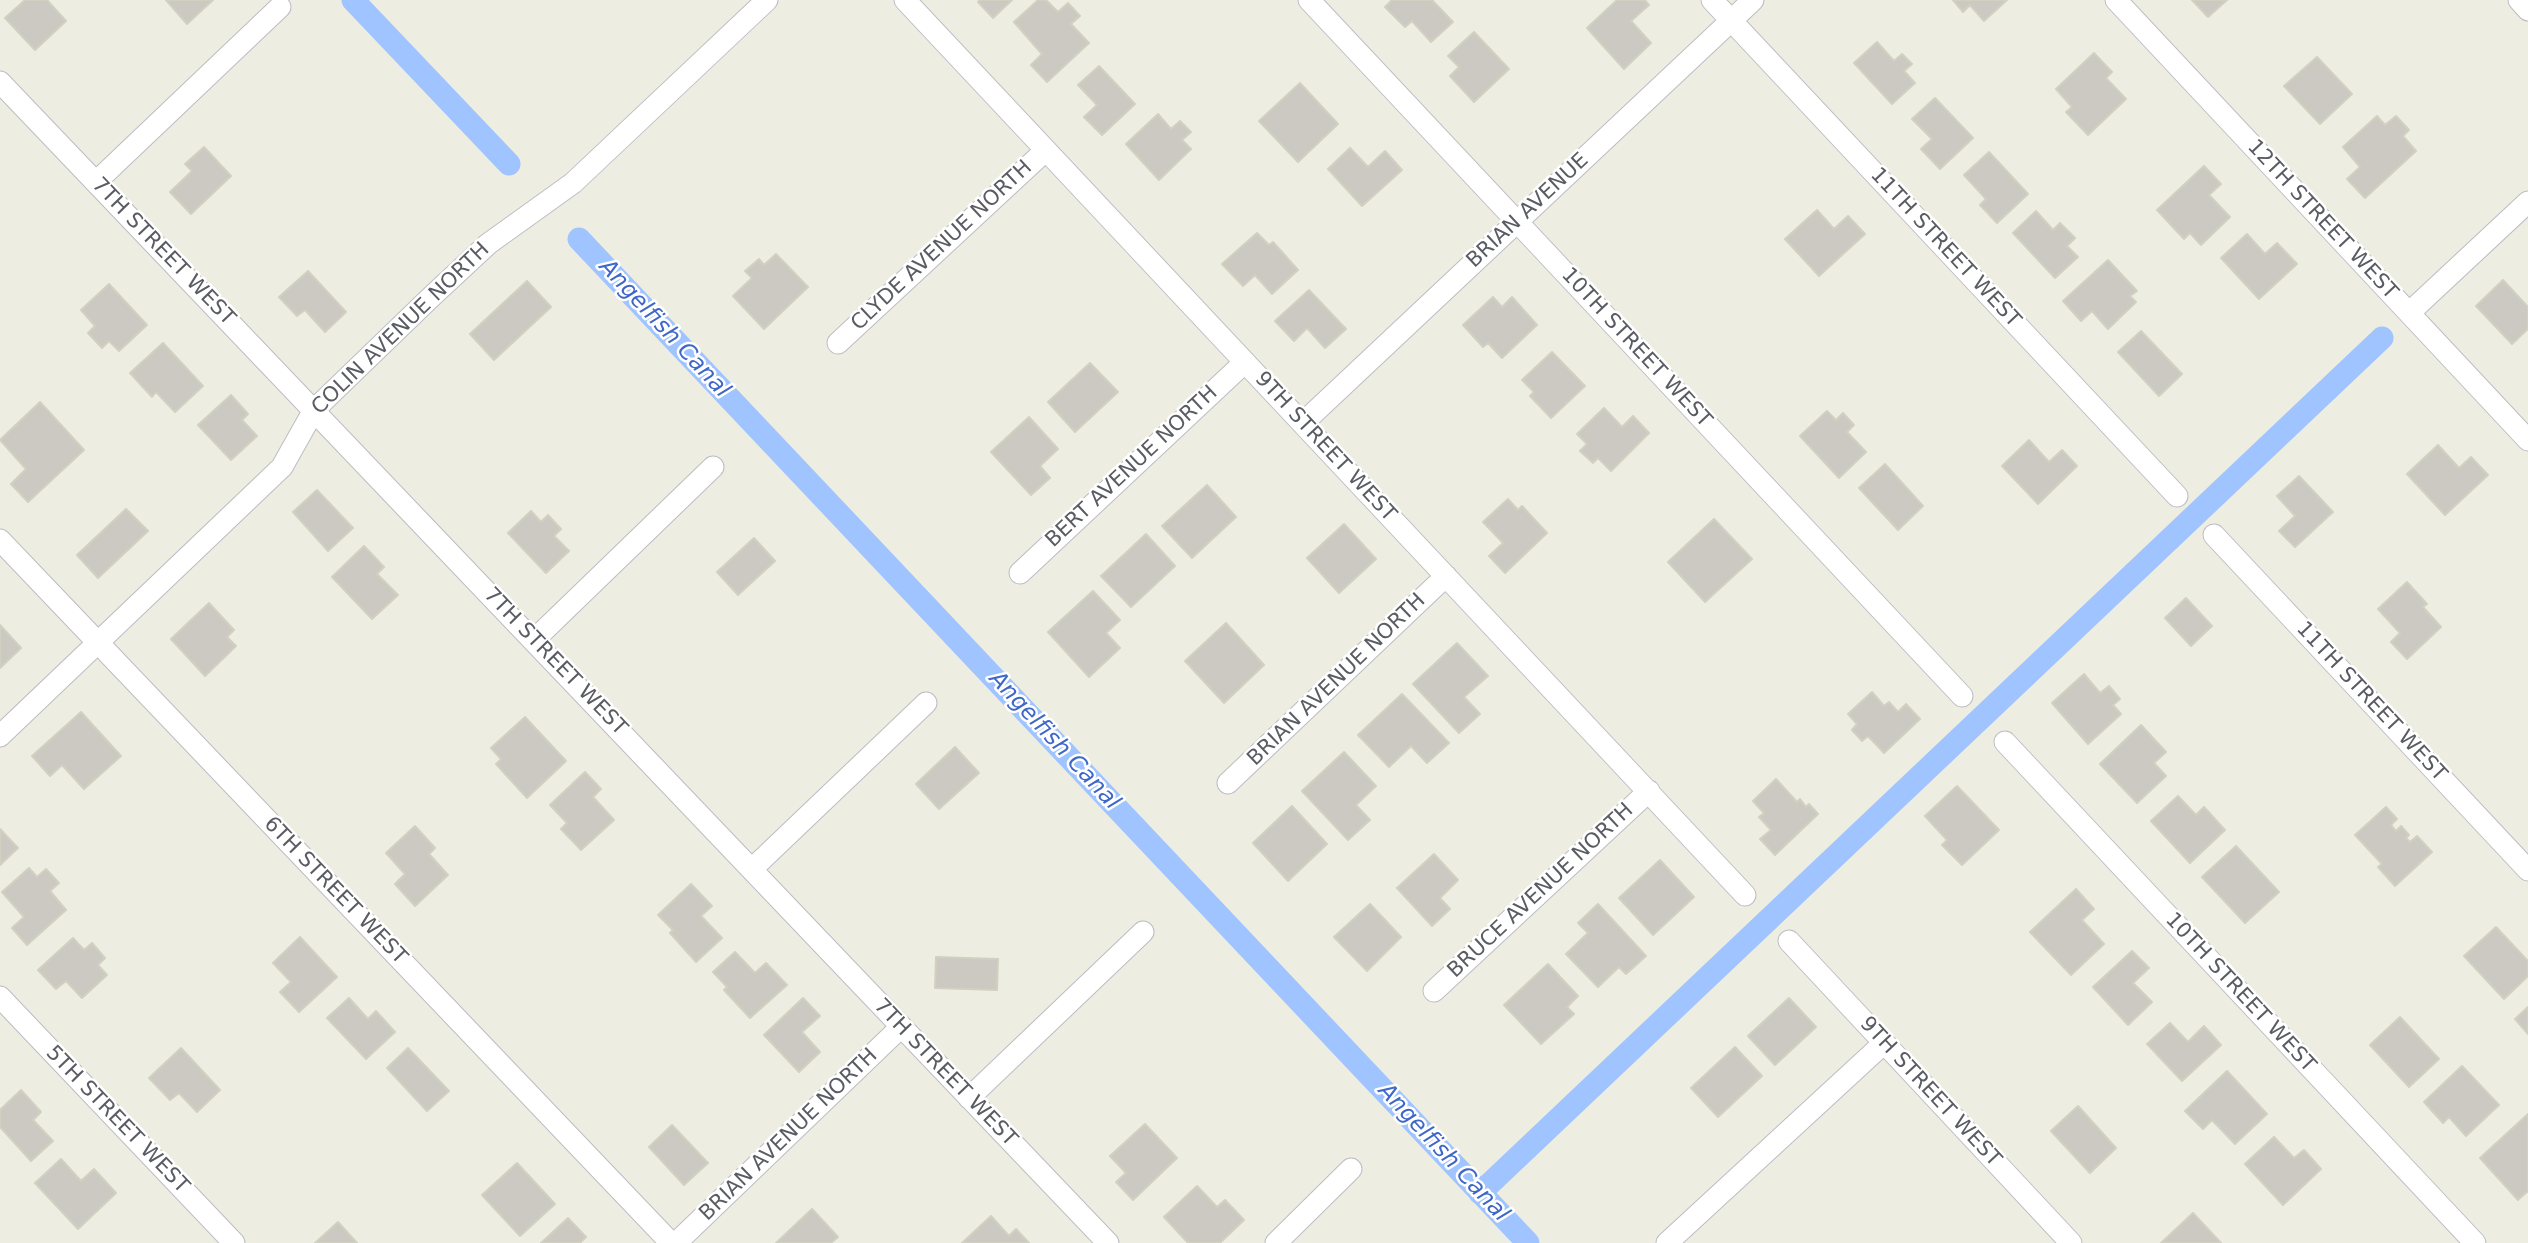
<!DOCTYPE html>
<style>
body{margin:0}
canvas{display:block;background:#eeede1}
</style>
<canvas width="2528" height="1243"></canvas>
<script>
const ctx = document.querySelector('canvas').getContext('2d');
ctx.lineJoin = 'round';
function stroke(path, color, width, dash) {
  ctx.strokeStyle = color;
  ctx.lineWidth = width;
  ctx.lineCap = dash ? 'butt' : 'round';
  ctx.setLineDash(dash || []);
  ctx.stroke(path);
}
function fill(path, color) {
  ctx.fillStyle = color;
  ctx.fill(path, 'evenodd');
}
function write(font, color, halo, rows, align = 'center') {
  ctx.font = font + ' "DejaVu Sans",sans-serif';
  ctx.lineWidth = 5;
  ctx.setLineDash([]);
  ctx.textBaseline = 'middle';
  ctx.strokeStyle = halo;
  ctx.fillStyle = color;
  for (const [text, x, y, turn = 0] of rows) {
    ctx.save();
    ctx.translate(x, y);
    ctx.rotate((+turn || 0) * Math.PI / 180);
    ctx.textAlign = isNaN(turn) ? turn : align;
    if (halo) ctx.strokeText(text, 0, 0);
    ctx.fillText(text, 0, 0);
    ctx.restore();
  }
}
stroke(new Path2D(`
 M353 0 509 164
 M579 239 1528 1243
 M1480 1193 2382 338`), '#a0c4ff', 23);
const building = new Path2D(`
 M25 0H47L66 21 35 50 5 18Z
 M166 0H213L187 24Z
 M980 0H1012L993 18 978 2Z
 M1038 0H1046L1058 12 1068 3 1080 16 1071 24 1089 43 1047 82 1031 65 1042 54 1014 22Z
 M1392 0H1432L1453 22 1431 42 1412 21 1405 27 1385 7Z
 M1617 0H1645L1649 5 1631 21 1651 43 1624 69 1587 28Z
 M1953 0H2007L1984 21 1970 5 1963 12Z
 M2192 0H2227L2208 17Z
 M1474 32 1509 69 1474 102 1450 76 1459 67 1448 56Z
 M1877 42 1894 61 1902 54 1912 64 1904 71 1915 83 1892 104 1854 63Z
 M2094 53 2112 72 2106 78 2126 99 2088 135 2066 112 2072 107 2056 89Z
 M2317 57 2352 94 2320 124 2284 86Z
 M1099 66 1135 104 1102 135 1084 117 1097 105 1078 85Z
 M1300 83 1338 124 1298 162 1259 121Z
 M1935 98 1973 138 1940 169 1921 149 1932 139 1912 119Z
 M1158 114 1171 129 1180 121 1191 132 1182 140 1191 149 1159 180 1126 144Z
 M2377 116 2385 125 2396 116 2409 130 2403 136 2416 151 2365 198 2347 179 2360 167 2343 147Z
 M204 147 231 176 191 214 170 192 192 171 185 164Z
 M1350 148 1368 167 1385 151 1402 170 1362 206 1328 169Z
 M1989 152 2028 194 1997 223 1980 205 1986 199 1964 175Z
 M2204 166 2221 184 2209 195 2230 217 2201 245 2190 233 2184 239 2157 210Z
 M1817 210 1834 229 1848 216 1865 234 1819 276 1785 239Z
 M2036 211 2053 230 2060 223 2075 238 2067 246 2078 257 2055 278 2013 233Z
 M1257 233 1269 245 1273 242 1298 270 1272 294 1255 275 1243 286 1222 264Z
 M2247 234 2265 254 2277 243 2297 264 2259 299 2221 258Z
 M776 254 808 287 764 329 733 296 752 278 745 271 759 259 764 265Z
 M2108 260 2137 291 2130 296 2136 302 2108 329 2092 311 2081 321 2063 301Z
 M308 271 346 312 325 332 305 310 297 316 279 297Z
 M2503 280 2528 307V329L2512 344 2476 306Z
 M527 281 551 307 494 360 470 334Z
 M109 284 147 325 119 351 109 341 102 348 88 333 95 326 81 310Z
 M1309 290 1346 329 1325 348 1307 328 1294 341 1275 321Z
 M1493 297 1502 307 1512 297 1537 325 1502 358 1488 343 1483 347 1463 325Z
 M2141 331 2182 374 2159 396 2118 352Z
 M163 343 203 386 175 412 156 392 152 397 130 373Z
 M1552 352 1585 386 1551 418 1530 396 1534 392 1522 380Z
 M1090 363 1118 392 1075 432 1048 402Z
 M231 395 248 414 242 420 257 436 231 460 198 425Z
 M40 402 84 450 28 502 11 484 26 469 0 440Z
 M1604 408 1622 427 1633 416 1649 433 1611 471 1598 458 1593 463 1580 451 1587 444 1577 434Z
 M1827 411 1836 420 1843 413 1854 425 1847 432 1866 452 1839 478 1800 436Z
 M1029 417 1058 449 1040 466 1050 478 1031 495 991 452Z
 M2029 440 2049 462 2062 450 2077 466 2038 504 2002 466Z
 M2438 445 2459 468 2471 457 2488 475 2445 515 2407 474Z
 M1885 464 1923 506 1898 530 1859 488Z
 M2299 476 2333 512 2295 547 2279 531 2295 516 2277 496Z
 M1207 485 1236 517 1192 558 1162 526Z
 M317 490 353 528 328 551 293 512Z
 M1508 499 1518 510 1522 506 1547 533 1505 573 1489 556 1503 543 1483 522Z
 M126 509 148 531 98 578 77 555Z
 M531 511 541 522 548 515 561 529 554 536 569 551 546 573 508 533Z
 M1714 519 1752 559 1705 602 1668 562Z
 M1344 524 1376 559 1339 593 1307 558Z
 M1146 534 1175 566 1131 607 1101 576Z
 M754 538 775 561 738 595 717 572Z
 M364 546 384 567 377 574 398 595 372 619 332 577Z
 M2407 582 2427 604 2423 607 2441 627 2407 659 2391 642 2400 633 2378 609Z
 M1093 591 1120 620 1106 633 1120 648 1089 677 1048 632Z
 M2186 598 2212 626 2191 646 2165 618Z
 M209 603 234 630 227 637 236 646 205 676 171 639Z
 M1226 623 1264 665 1224 703 1185 661Z
 M0 625 21 648 0 668Z
 M1457 643 1488 676 1464 697 1480 714 1459 733 1413 684Z
 M2084 674 2100 693 2109 686 2120 699 2113 705 2121 714 2088 744 2052 703Z
 M1872 692 1884 706 1889 702 1898 712 1906 704 1920 719 1884 753 1868 736 1862 741 1852 730 1857 724 1848 714Z
 M1402 694 1449 743 1427 763 1411 746 1389 767 1358 735Z
 M81 712 121 756 84 789 62 765 50 776 32 756Z
 M525 717 566 761 527 798 496 764 501 759 491 748Z
 M2141 725 2166 752 2154 763 2166 776 2137 803 2100 764Z
 M955 747 979 773 939 809 916 784Z
 M1344 752 1376 786 1356 805 1370 820 1348 840 1302 791Z
 M585 772 601 789 593 797 614 820 581 850 561 829 567 823 550 805Z
 M1776 779 1797 802 1800 799 1806 807 1809 804 1818 814 1775 855 1760 839 1771 830 1759 817 1764 813 1753 801Z
 M1957 786 1999 830 1962 865 1942 845 1947 840 1925 816Z
 M2178 796 2196 815 2204 807 2225 830 2190 863 2151 821Z
 M1292 806 1327 844 1288 881 1253 843Z
 M2386 807 2397 819 2391 825 2396 831 2401 826 2409 835 2406 838 2410 842 2417 836 2432 852 2395 886 2378 867 2382 864 2355 835Z
 M415 826 435 848 429 854 448 875 415 906 395 884 405 874 386 853Z
 M0 829 18 848 0 865Z
 M2236 846 2279 892 2245 923 2202 877Z
 M1434 854 1458 880 1440 898 1450 909 1432 926 1397 888Z
 M1660 860 1694 897 1653 935 1619 898Z
 M29 868 37 877 46 869 59 883 50 891 66 910 27 945 12 928 24 917 2 892Z
 M691 884 712 906 701 916 722 938 696 962 670 933 673 930 658 915Z
 M2076 889 2094 909 2082 920 2104 944 2071 975 2030 932Z
 M1370 904 1401 937 1367 971 1334 937Z
 M1598 904 1646 956 1626 974 1619 967 1598 987 1566 954 1588 933 1578 923Z
 M2496 927 2528 961V976L2504 999 2464 956Z
 M300 937 337 977 299 1012 280 992 291 982 273 963Z
 M73 938 84 950 92 943 105 958 98 965 107 975 82 998 66 981 56 989 38 970Z
 M2132 951 2149 968 2133 983 2152 1002 2128 1025 2093 987Z
 M735 952 755 973 766 963 787 985 750 1018 724 990 727 987 713 972Z
 M936 957 998 959 997 990 935 988Z
 M1548 964 1578 996 1567 1007 1574 1014 1541 1044 1504 1005Z
 M349 998 368 1019 376 1011 395 1032 366 1059 327 1018Z
 M803 998 820 1016 802 1032 820 1052 799 1072 764 1035Z
 M1789 998 1816 1027 1775 1065 1748 1036Z
 M2528 1007V1034L2515 1019Z
 M2400 1017 2439 1059 2409 1087 2370 1045Z
 M2170 1023 2188 1042 2204 1026 2221 1045 2182 1081 2147 1044Z
 M1735 1047 1762 1076 1718 1117 1691 1088Z
 M181 1048 220 1090 197 1112 179 1093 170 1100 149 1078Z
 M408 1048 449 1091 427 1111 387 1068Z
 M2462 1066 2499 1105 2466 1136 2449 1117 2443 1123 2424 1102Z
 M2227 1071 2267 1114 2235 1144 2212 1120 2203 1129 2185 1111Z
 M21 1090 41 1112 33 1120 53 1141 31 1161 0 1127V1110Z
 M2078 1106 2116 1148 2090 1173 2051 1131Z
 M2528 1114V1191L2518 1200 2480 1158Z
 M1145 1124 1177 1158 1133 1200 1116 1182 1126 1173 1110 1156Z
 M672 1125 708 1163 684 1185 649 1147Z
 M2274 1137 2294 1158 2304 1150 2321 1169 2283 1205 2245 1164Z
 M61 1159 81 1181 94 1169 116 1193 78 1229 35 1183Z
 M517 1163 555 1204 520 1236 482 1195Z
 M1197 1186 1217 1207 1225 1200 1244 1220 1220 1243H1188L1164 1217Z
 M812 1209 838 1237 831 1243H776Z
 M2193 1213 2221 1243H2161Z
 M991 1216 1009 1236 1016 1229 1029 1243H962Z
 M568 1218 586 1237 580 1243H541Z
 M338 1222 357 1243H315Z`);
fill(building, '#cbc9c1');
stroke(building, '#d2d0c0', 2);
const minor = new Path2D(`
 M905 0 1745 895
 M1309 0 1962 696
 M1712 0 2177 496
 M2116 0 2528 440
 M2519 0 2528 10
 M0 82 1108 1243
 M96 182 280 7
 M2409 313 2528 202
 M838 343 1046 150
 M1303 423 1753 0
 M2214 535 2528 870
 M0 540 671 1243
 M1020 573 1245 362
 M534 640 713 467
 M0 736 282 467 314 410 430 298 488 244 573 183 767 0
 M2005 742 2475 1243
 M1228 783 1446 576
 M752 869 926 703
 M1789 941 2071 1243
 M1434 991 1649 791
 M0 997 234 1243
 M969 1098 1143 932
 M676 1243 901 1027
 M1276 1243 1351 1169
 M1667 1243 1884 1043`);
stroke(minor, '#bcbdc4', 23);
stroke(minor, '#fff', 21);
write('21px', '#5a5c63', '#fff', [
 ["BRIAN AVENUE",1528,211,-43],
 ["12TH STREET WEST",2322,220,47],
 ["CLYDE AVENUE NORTH",942,246,-43],
 ["11TH STREET WEST",1945,248,47],
 ["7TH STREET WEST",163,252,46],
 ["COLIN AVENUE NORTH",401,329,-44],
 ["10TH STREET WEST",1636,348,47],
 ["9TH STREET WEST",1325,447,47],
 ["BERT AVENUE NORTH",1132,467,-43],
 ["7TH STREET WEST",555,662,46],
 ["BRIAN AVENUE NORTH",1337,680,-44],
 ["11TH STREET WEST",2371,702,47],
 ["6TH STREET WEST",335,891,46],
 ["BRUCE AVENUE NORTH",1541,891,-43],
 ["10TH STREET WEST",2240,993,47],
 ["7TH STREET WEST",945,1073,46],
 ["9TH STREET WEST",1930,1092,47],
 ["5TH STREET WEST",117,1120,46],
 ["BRIAN AVENUE NORTH",789,1135,-44]
]);
write('italic 23px', '#3e67c7', '#fff', [
 ["Angelfish Canal",664,329,47],
 ["Angelfish Canal",1054,741,47],
 ["Angelfish Canal",1443,1153,47]
]);
</script>
